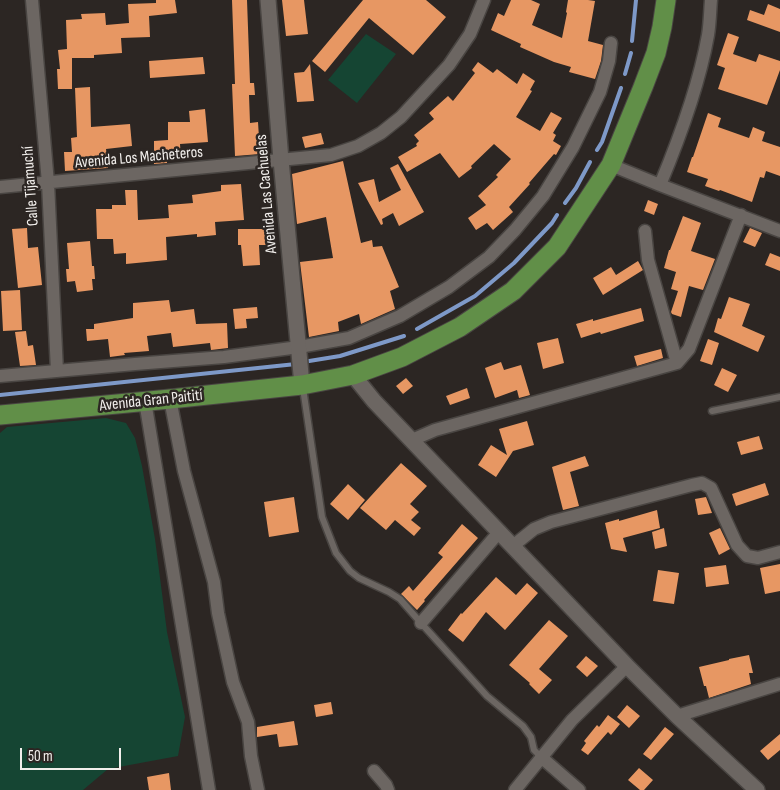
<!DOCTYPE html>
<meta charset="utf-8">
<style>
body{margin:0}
#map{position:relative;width:780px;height:790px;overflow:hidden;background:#2c2623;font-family:"Sofia Sans Condensed",sans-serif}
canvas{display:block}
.scale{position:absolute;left:20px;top:748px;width:101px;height:22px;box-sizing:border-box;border:2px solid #f2efec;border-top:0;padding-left:6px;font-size:15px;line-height:18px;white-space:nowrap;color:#f2efec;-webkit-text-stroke:4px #2c2623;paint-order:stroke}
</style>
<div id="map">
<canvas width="780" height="790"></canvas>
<div class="scale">50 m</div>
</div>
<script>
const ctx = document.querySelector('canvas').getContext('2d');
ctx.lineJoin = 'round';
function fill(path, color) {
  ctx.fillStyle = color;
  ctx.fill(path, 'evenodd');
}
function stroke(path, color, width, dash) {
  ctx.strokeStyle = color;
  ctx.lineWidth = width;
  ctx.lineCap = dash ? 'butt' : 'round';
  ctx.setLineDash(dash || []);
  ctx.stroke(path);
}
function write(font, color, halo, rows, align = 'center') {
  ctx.font = font + ' "Sofia Sans Condensed",sans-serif';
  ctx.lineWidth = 5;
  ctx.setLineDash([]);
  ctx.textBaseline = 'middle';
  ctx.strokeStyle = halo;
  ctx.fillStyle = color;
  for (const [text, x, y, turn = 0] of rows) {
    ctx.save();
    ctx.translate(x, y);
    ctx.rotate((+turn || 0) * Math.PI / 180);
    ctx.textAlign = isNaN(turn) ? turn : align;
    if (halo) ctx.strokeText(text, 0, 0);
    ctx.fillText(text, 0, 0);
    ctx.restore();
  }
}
fill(new Path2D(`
 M366 34 396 54 357 103 328 80Z
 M106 418 126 423 135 438 142 466 155 539 167 632 185 717 178 756 108 769 83 790H0V433L7 427Z`), '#154533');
stroke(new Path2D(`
 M632 41 636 0
 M625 74 631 53
 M597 150 602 142 621 88
 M565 203 576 188 590 162
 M417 329 475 296 514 263 552 223 557 215
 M303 362 340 356 404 336
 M0 395 296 364`), '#7e99c8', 4);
fill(new Path2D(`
 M156 0H175L177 13 149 16 150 37 121 38 122 53 94 55V58H72V89H58L57 69H60L58 50 67 49 66 20 82 19 81 14 105 13 106 25 129 23 128 4 156 3Z
 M232 0H247L250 83H254L255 95H249L250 123 258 122 260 154 235 156 232 84H235Z
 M282 0H304L308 34 286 36Z
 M363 0H426L446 17 413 55 369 18 325 72 312 61Z
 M511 0H531L540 4 532 25 562 38 567 13 566 12 568 0H588L595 1 588 41 603 45 601 61 595 79 569 72 571 67 554 62 520 47 521 44 491 30 498 13 504 16Z
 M768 4 780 9V32L747 20 750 10 764 15Z
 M728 33 739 37 733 54 756 62 759 54 780 61V70L767 105 718 89 725 68 717 65Z
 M203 57 205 74 150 78 149 61Z
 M478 62 493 73 497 69 517 84 523 73 535 81 530 90 532 91 516 117 540 131 551 112 562 118 553 133 556 135 553 141 561 146 556 155 554 154 529 183 530 184 509 207 513 212 493 230 487 223 476 230 468 218 486 205 478 196 498 177 496 175 511 159 494 144 471 166 472 168 459 178 440 153 407 172 398 157 417 146 416 144 419 141 414 135 434 119 429 113 448 96 453 101 475 73 472 70Z
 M310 64 314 101 297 102 294 73 304 72Z
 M90 87 91 127 130 124 132 146 106 149 108 168 65 171 64 152H72L71 138 77 137 75 88Z
 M205 109 208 142 180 144 181 159 167 160V163L154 164V141L168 140V122H190L189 111Z
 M708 113 721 118 718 127 749 138 753 127 765 132 762 141 780 147V176L766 171 764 178 760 177 752 202 720 190 719 191 705 186 708 179 687 172 692 157H693Z
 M321 133 324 144 305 148 302 137Z
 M343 161 361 243 372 240 373 247 382 246 399 287 390 291 395 309 361 324 359 314 338 322 339 331 309 337 300 262 333 258 326 217 297 224 292 174Z
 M398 164 424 212 399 226 393 213 382 219 383 224 381 225 358 183 374 179 379 202 401 190 390 168Z
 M241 184 244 220 215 222 216 235 197 237V234L166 237 167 260 126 264V253L114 254 113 239H97L96 209H112V205H126L125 190H137L138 220 169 218 168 205 193 203 192 195 221 191V185Z
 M648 200 658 204 654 215 644 211Z
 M683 216 701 223 691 251 715 259 703 290 689 286 681 317 672 314 671 312 678 291 671 289 676 272 664 268 669 250H670Z
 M27 228 28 248 38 247 42 285 18 288 12 229Z
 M750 228 762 233 755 247 743 242Z
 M238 229H265L266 245H259L260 265 243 266 241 245H238Z
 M90 241 92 266H94L95 279H92L93 290 77 292 75 281 67 282 66 269H69L67 243Z
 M770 253 780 257V271L765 265Z
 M638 261 643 270 603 295 593 278 611 267 616 275Z
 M20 290 22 330 3 331 1 291Z
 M729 297 750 304 742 326 765 336 758 352 714 332 718 318 721 319Z
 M169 300 171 312 194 309 196 324 227 323 228 348 211 350 210 343 173 347 171 333 147 336 149 351 124 353 125 355 110 357 108 339 87 341 86 329H94V324L133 318V303Z
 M257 307 258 318 246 319 247 328 235 329 233 309Z
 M641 308 644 321 601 334 600 332 581 338 576 324 593 319V321Z
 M26 331 28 346 33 345 36 365 20 366 15 332Z
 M558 338 564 363 543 369 537 343Z
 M708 339 719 343 712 365 700 361Z
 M661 349 663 358 637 366 634 356Z
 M501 362 504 370 521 365 530 395 519 398 517 390 495 398 485 368Z
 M722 368 737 375 728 392 714 385Z
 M406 378 413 386 403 394 396 386Z
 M467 388 470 398 450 405 446 396Z
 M527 421 534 445 513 451 496 477 478 465 491 445 507 455 499 429Z
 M759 436 763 449 741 455 737 442Z
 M585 456 589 466 570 472 579 506 563 510 552 467Z
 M401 463 427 486 410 504 419 512 411 520 421 528 414 536 395 520 386 530 360 508Z
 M765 483 769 495 736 506 732 494Z
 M348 484 365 500 348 520 330 504Z
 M294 497 299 532 269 537 264 502Z
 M706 497 712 513 698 515 695 499Z
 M657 510 660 528 623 538 627 552 611 549 605 523 619 519V521Z
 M462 524 478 538 424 600 425 601 417 610 401 594 409 586 413 591 443 557 438 553Z
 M664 528 667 546 655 549 652 532Z
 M720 528 730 549 719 555 709 533Z
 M780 564V591L765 594 760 568Z
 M726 565 729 584 706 587 704 568Z
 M658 570 679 573 674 604 653 601Z
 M496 577 516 595 527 583 538 593 505 630 486 612 463 642 448 630 461 613 462 614Z
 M549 620 568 636 539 669 552 680 539 694 529 684 530 683 509 665Z
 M749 655 753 673H749L751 684 709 698 706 686H704L699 667 729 660V659Z
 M586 656 598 666 587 677 576 667Z
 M331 702 333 714 316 717 314 705Z
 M627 705 640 716 629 728 617 717Z
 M608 715 620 724 611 735 608 732 588 755 581 750 586 743 584 741 597 725 599 727Z
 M294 721 298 745 279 747 277 734 257 737V727Z
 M665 727 674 734 651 760 643 754Z
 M780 734V750L768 760 760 751Z
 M639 768 653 780 644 790H640L628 780Z
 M169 773 171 790H149L147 777Z`), '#e79763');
const service = new Path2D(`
 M303 388 322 517 336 553 350 571 359 578 389 592 400 599 421 623 487 696 523 726 531 737 534 750 541 757
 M712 411 780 397`);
const minor = new Path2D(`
 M32 0 48 183 57 371
 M611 165 660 185 780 231
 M660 185C680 137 699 86 708 35 710 23 710 11 711 0
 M0 187 331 155 358 146 381 133 401 117 449 65 470 34 484 0
 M645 231 648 260 677 363
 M0 376 135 364 224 357 299 347 349 338 400 316 449 287 489 257 515 230 543 196 573 147 600 92 609 61 611 43
 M170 399 184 471 214 582 218 613 233 682 248 722 251 756 258 790
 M145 401 209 790
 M412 440 435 430 677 363 689 349 741 215
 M514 545 534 529 551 522 692 485 702 483 711 488 737 545 747 556 758 558 780 552
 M421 623 500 531
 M677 716 780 684
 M541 757 579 790
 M374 771 386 785 388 790
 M515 790 572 720 627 666`);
const tertiary = new Path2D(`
 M268 0 281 160 302 385
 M353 375 374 401 627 666 677 716 757 790`);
const primary = new Path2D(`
 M0 415 170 399 302 385 353 375 402 357 460 327 513 291 557 247 611 165 643 87 656 53 662 27 666 0`);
stroke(service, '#494542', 9);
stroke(minor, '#494542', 15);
stroke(tertiary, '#494542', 18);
stroke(primary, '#494542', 21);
stroke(service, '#6c6662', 6);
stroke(minor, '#6c6662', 12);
stroke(tertiary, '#6c6662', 15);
stroke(primary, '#618f48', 19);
write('16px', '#f2efec', '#2c2623', [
 ["Avenida Los Macheteros",139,158,-5],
 ["Calle Tijamuchí",31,186,-94],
 ["Avenida Las Cachuelas",267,194,-95],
 ["Avenida Gran Paitití",151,401,-6]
]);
</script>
